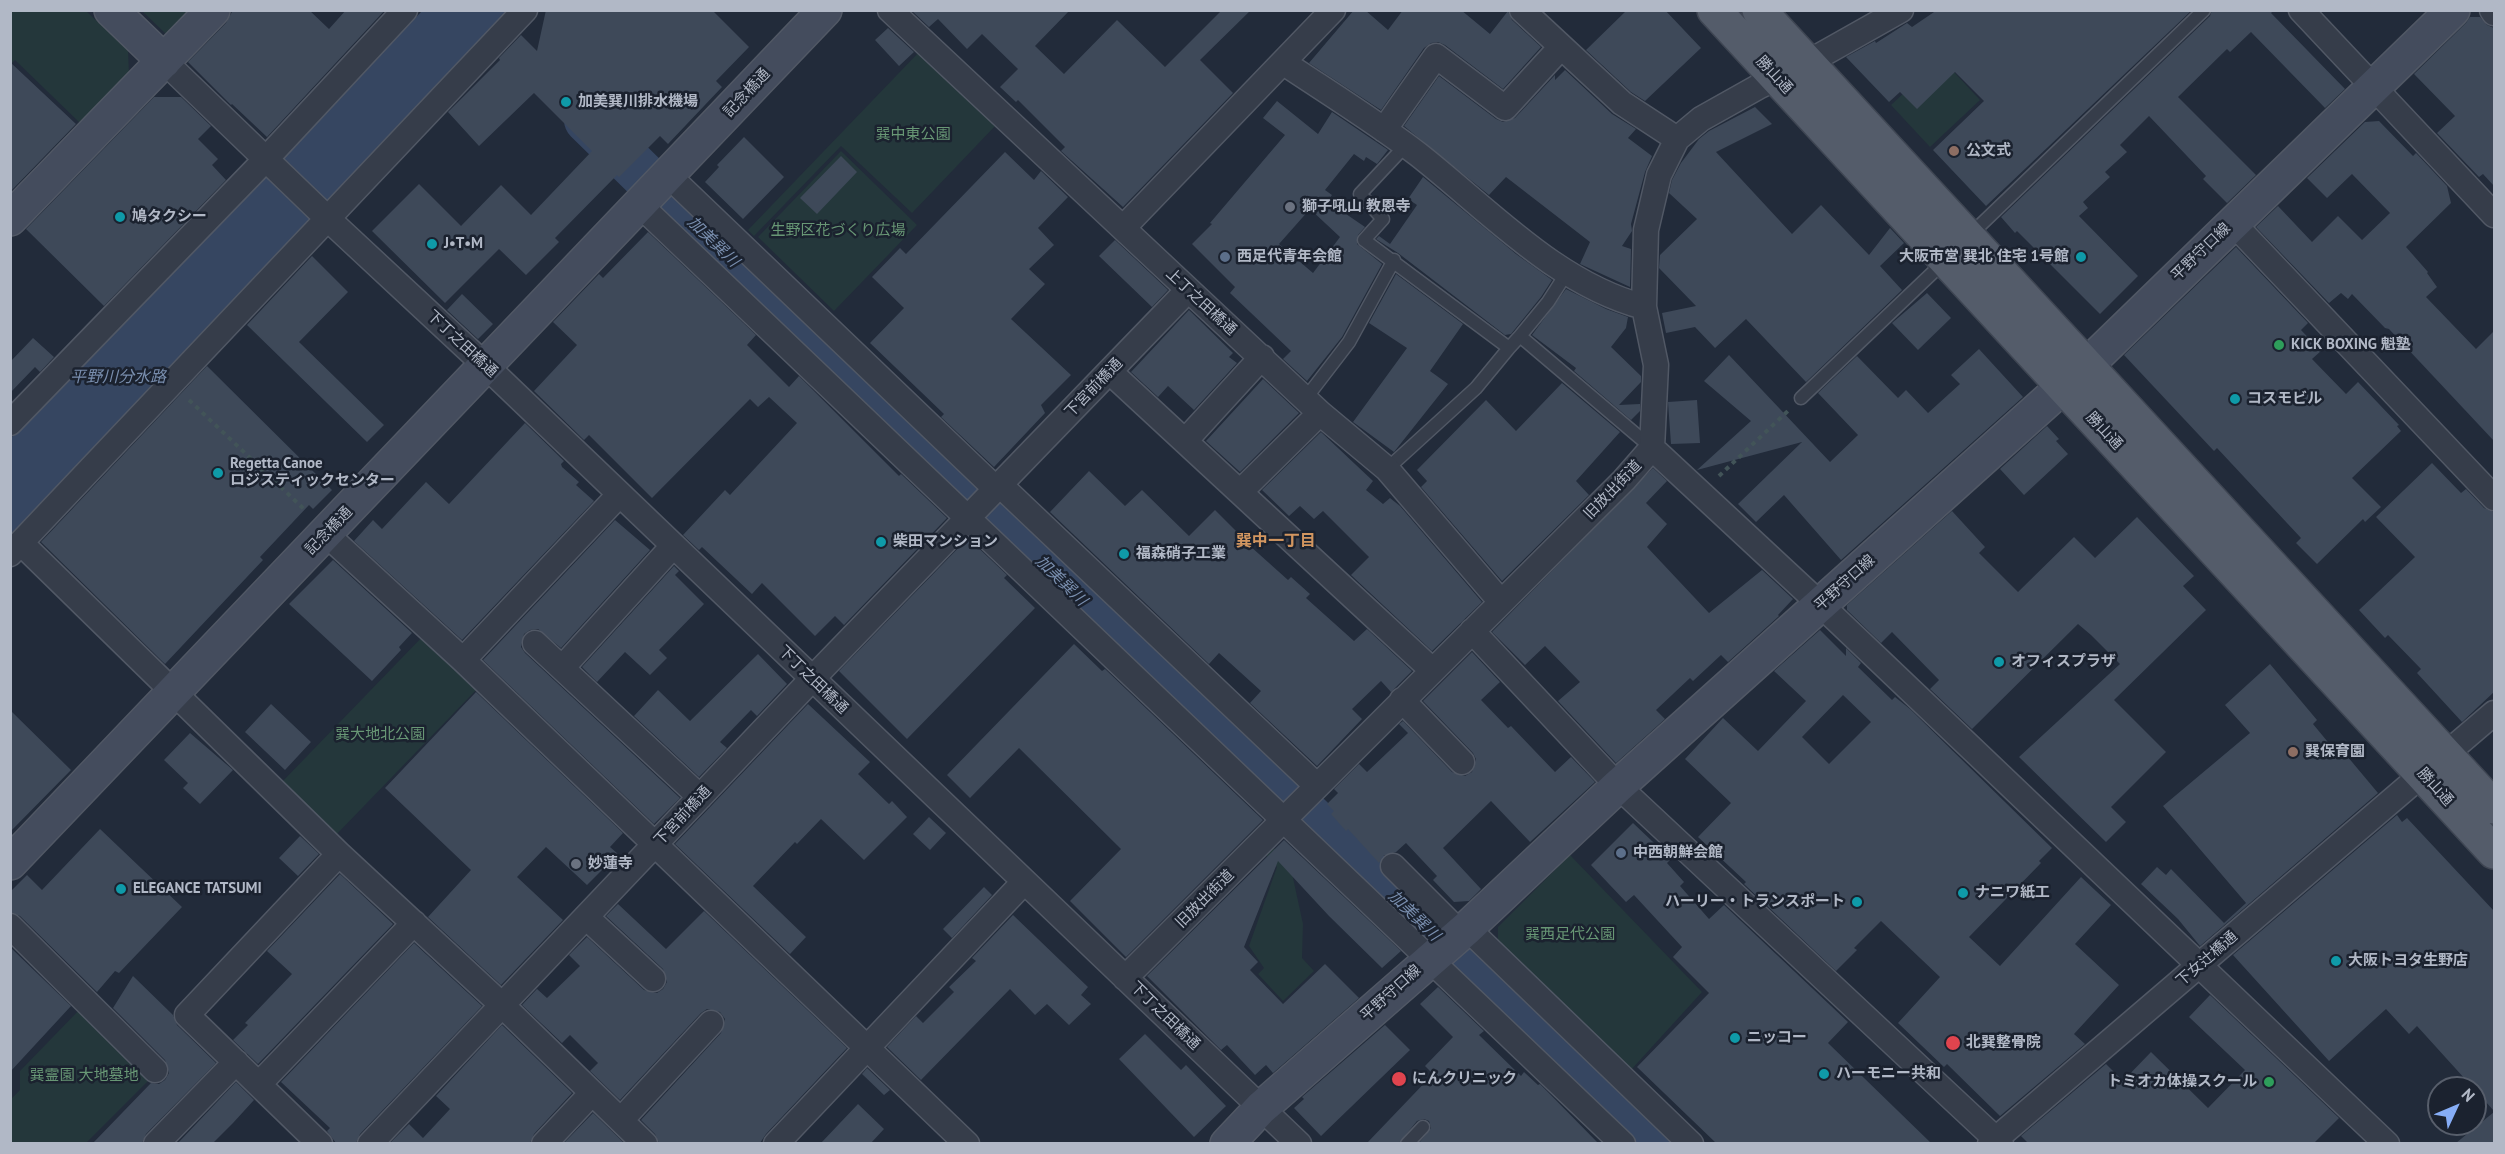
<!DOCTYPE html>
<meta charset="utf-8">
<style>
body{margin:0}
#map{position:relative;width:2505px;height:1154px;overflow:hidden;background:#222b3a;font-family:"PT Sans",sans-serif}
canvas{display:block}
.frame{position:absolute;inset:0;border:12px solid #b1b8c6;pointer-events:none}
.north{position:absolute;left:2427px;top:1076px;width:60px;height:60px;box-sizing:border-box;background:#1b222f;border:2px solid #575e6b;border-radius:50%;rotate:46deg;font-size:16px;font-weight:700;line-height:24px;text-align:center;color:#b1b8c6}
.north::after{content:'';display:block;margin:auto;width:21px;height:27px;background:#86adf6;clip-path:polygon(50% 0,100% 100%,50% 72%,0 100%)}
</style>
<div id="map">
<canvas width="2505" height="1154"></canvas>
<div class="frame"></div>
<div class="north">N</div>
</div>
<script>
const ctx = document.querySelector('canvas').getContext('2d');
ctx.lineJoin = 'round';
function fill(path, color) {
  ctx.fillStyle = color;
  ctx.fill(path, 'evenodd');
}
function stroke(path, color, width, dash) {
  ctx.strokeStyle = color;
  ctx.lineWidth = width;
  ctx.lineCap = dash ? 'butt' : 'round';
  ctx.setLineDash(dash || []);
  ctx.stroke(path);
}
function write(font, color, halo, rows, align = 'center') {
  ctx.font = font + ' "PT Sans","Noto Sans JP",sans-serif';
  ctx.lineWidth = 5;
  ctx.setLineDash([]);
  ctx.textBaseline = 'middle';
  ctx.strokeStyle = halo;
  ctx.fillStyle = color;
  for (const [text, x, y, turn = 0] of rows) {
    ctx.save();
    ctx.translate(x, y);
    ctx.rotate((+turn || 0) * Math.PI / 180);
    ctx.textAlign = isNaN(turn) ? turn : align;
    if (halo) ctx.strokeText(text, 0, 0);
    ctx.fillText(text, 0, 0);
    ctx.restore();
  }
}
fill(new Path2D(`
 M11 11H86L128 50 129 74 80 123 15 60 11 64Z
 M142 11H190L167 35Z
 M921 50 997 124 912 213 841 146 754 236 748 230Z
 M1941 58 1980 100 1930 147 1891 105Z
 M841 151 917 225 834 311 758 237Z
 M425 634 479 687 335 836 281 783Z
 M1274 848 1290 864 1303 924 1302 958 1314 971 1283 1001 1258 974 1264 968 1249 946 1277 867 1266 855Z
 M1570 855 1702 992 1630 1071 1498 942V927Z
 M82 1007 154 1075 86 1143H11L10 1100 20 1090V1071Z`), '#24373b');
fill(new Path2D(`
 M422 11H519L11 540V438Z`), '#364661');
stroke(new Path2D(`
 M587 120 947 472 1653 1144`), '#364661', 46);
fill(new Path2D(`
 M233 10H309L329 29 346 10H385L267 137 232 104 231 105 188 62 226 23Z
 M546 10H712L749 47 716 81 722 87 668 144 660 136 619 177 617 175 555 238 559 242 526 275 499 249 445 303 372 231 419 184 461 226 501 185 531 215 592 151 534 93 479 146 448 112 500 60 499 58 521 35 537 51Z
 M911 10H1070L1035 46 1064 74 1117 20 1165 67 1222 10H1251L1200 60 1233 93 1123 207 1061 151 1065 147 1018 100 1016 102 1000 87 1018 69 982 34 967 49 938 19 929 27Z
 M1354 10H1365L1388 30 1403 10H1461L1490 34 1508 11 1512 20 1541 47 1503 89 1445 45 1438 42 1431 43 1424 48 1381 110 1309 63Z
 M1627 10H1665L1701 48 1645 101 1631 92 1586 50Z
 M1937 10H2192L1986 206 1933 150 1984 101 1955 72 1917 109 1900 92 1889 102 1846 57 1875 41 1876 43 1907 23 1912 27Z
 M2212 10H2274L2271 13 2345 89 2325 108 2251 32 2230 52 2227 49 2178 97 2256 175 2227 203 2203 179 2206 176 2149 116 2120 145 2127 152 2105 172 2110 177 2083 202 2088 208 2079 216 2138 276 2100 314 2017 231 2015 233 2001 217 2210 16Z
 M2470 17H2480L2487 25 2494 28V186L2483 174 2479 177 2437 133 2455 116 2414 74 2466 23Z
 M888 28 914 52 899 66 875 40Z
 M10 62 76 124 10 192Z
 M1565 70 1612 114 1636 129 1628 138 1652 156 1645 172 1631 224 1632 231 1622 246 1631 249 1630 287 1580 264 1590 242 1506 177 1489 195 1404 126 1439 76 1496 119 1503 122 1515 118 1555 75V80Z
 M154 97H181L211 126 198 139 218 159 212 165 226 180 104 306 26 229Z
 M1277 101 1318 134 1332 112 1388 150 1377 164 1366 157 1364 161 1354 154 1325 190 1332 195 1327 201 1365 227 1358 235 1357 244 1382 264 1342 337 1307 381 1283 359 1291 351 1230 293 1235 287 1192 244 1212 224 1210 223 1285 135 1263 118ZM1310 209 1340 237 1313 273 1279 244Z
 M1755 107 1772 124 1716 152 1792 234 1821 205 1869 255 1890 228 1904 243 1880 266 1902 290 1806 382 1746 319 1715 348 1695 327 1666 333 1662 313 1696 306 1659 268 1660 255 1697 219 1669 193 1672 180 1681 163 1699 139 1709 131Z
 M2379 121 2413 156 2416 153 2447 186 2451 203 2406 247 2428 272 2427 273 2437 287 2426 297 2476 349 2494 331V441L2389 329 2385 328 2352 294 2348 299 2341 293 2329 303 2256 227 2278 206 2312 242 2338 216 2362 240 2390 213 2352 174 2327 198 2307 178 2365 122Z
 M744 137 784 177 743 219 705 182 719 167 717 165Z
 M1005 152 1034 180 1041 171 1068 197 1038 228 1054 245 1029 269 1045 284 1011 319 1071 375 1041 405 1045 413 994 467 941 417 944 414 870 343 904 308 872 277 900 248 906 254Z
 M841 156 857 172 817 214 800 198Z
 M1423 177 1516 254 1552 280 1541 297 1511 334 1505 335 1398 253 1376 239 1379 236 1390 244 1417 205 1408 199Z
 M648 232 756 335 747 345 789 387 799 376 899 476 901 474 947 518 844 625 835 616 815 636 762 583 752 594 702 547 699 550 683 535 725 490 730 495 797 423 769 397 758 407 750 399 652 498 589 435 584 440 534 391 577 345 553 322 599 274 603 278Z
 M1115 240 1168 290 1152 307 1099 256Z
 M2236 247 2308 323 2301 330 2321 351 2312 359 2346 394 2358 382 2399 425 2397 426 2401 431 2352 478 2381 507 2365 522 2363 519 2317 564 2296 543 2301 538 2217 448 2214 451 2124 355Z
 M312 256 348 292 299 342 384 425 367 442 247 325Z
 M1396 274 1463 324 1430 371 1448 384 1394 452 1353 422 1407 348 1369 323Z
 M1566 289 1606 309 1628 317 1626 328 1611 347 1641 376V382L1619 405 1640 404V411L1631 420 1574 371 1576 368 1532 335Z
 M1927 293 1951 318 1918 350 1892 323Z
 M462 294 493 324 478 339 447 310Z
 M1189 310 1233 353 1229 357 1237 363 1194 410 1168 386 1158 397 1131 372Z
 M33 338 54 357 40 372 35 367 10 393V362Z
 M1979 349 2023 397 1841 560 1784 495 1756 522 1738 504 1802 442 1697 470 1751 421 1704 381 1729 355 1830 462 1858 435 1818 393 1857 356 1898 398 1906 390 1928 413 1960 384 1951 375Z
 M207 366 332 490 313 509 309 505 260 557 263 560 165 664 41 542Z
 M1263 379 1299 413 1240 472 1206 441Z
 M1562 383 1620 432 1576 481 1589 495 1502 581 1421 487 1427 481 1417 470 1486 400 1516 431Z
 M1697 400 1700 443 1671 444 1668 402Z
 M525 423 564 461 561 464 562 467 579 482 576 485 594 501 462 640 354 541 373 520 382 529 426 482 449 504Z
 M2047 426 2059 439 2056 441 2068 454 2024 495 2000 469Z
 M1321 432 1373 481 1366 490 1383 504 1390 498 1400 506 1482 602 1432 651 1351 575 1369 557 1323 511 1314 519 1300 506 1289 516 1262 490Z
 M2432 463 2461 493 2466 489 2484 508 2494 512V692L2462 722 2417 673 2421 669 2388 635 2385 638 2359 610 2415 557 2376 517Z
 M1653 468 1667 481 1646 503 1667 524 1647 547 1709 613 1762 570 1793 599 1778 615 1779 616 1728 662 1721 655 1693 681 1690 678 1656 710 1665 719 1616 763 1558 701 1580 682 1545 646 1525 665 1492 632Z
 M1089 471 1125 506 1142 490 1189 536 1215 510 1241 536 1240 537 1288 580 1291 577 1310 594 1306 598 1354 641 1367 629 1412 671 1391 692 1381 681 1352 709 1362 719 1317 766 1250 703 1261 691 1219 653 1209 664 1050 512Z
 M1952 511 1985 547 1979 553 2018 592 2074 537 2095 558 2137 517 2194 576 2183 586 2206 610 2114 700 2166 752 2111 807 2126 822 2106 842 2019 757 2120 664 2091 635 2078 624 1972 729 1930 689 1939 680 1892 632 1881 643 1847 610V605Z
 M615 520 650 550 561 648 538 629 530 630 524 634 521 647 525 653 680 798 654 824 483 660Z
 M968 538 1007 575 1004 578 1035 608 907 739 839 671Z
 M333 560 412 633 399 647 401 650 372 681 289 604Z
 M674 566 679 571 675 575 704 604 659 650 667 658 650 675 625 652 597 682 582 667Z
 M1820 630 1846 656V648L1861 663 1858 667 1892 700 1895 697 1910 709 2052 848 2039 861 2041 863 1969 937 2000 966 2081 877 2111 905 2075 944 2119 985 2074 1034 2085 1044 2000 1116 1947 1064 1944 1067 1898 1023 1940 977 1881 921 1854 948 1857 950 1836 971 1744 884 1746 882 1698 837 1731 803 1685 759 1723 718 1758 751 1806 701 1774 671ZM1843 695 1871 722 1829 764 1802 737Z
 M1074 644 1102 671 1105 669 1263 820 1126 957 1070 901 1121 849 1019 748 970 798 947 775Z
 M1472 652 1500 682 1481 700 1508 728 1511 726 1555 772 1571 757 1595 782 1530 842 1491 801 1443 848 1481 889 1469 901 1454 902 1433 880 1437 876 1406 843 1396 852 1383 856 1379 863 1348 829 1346 831 1331 814 1334 811 1327 804 1338 793 1334 789 1359 764 1367 772 1408 733 1399 724 1403 721 1452 772 1465 776 1472 772 1476 759 1473 753 1423 701Z
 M758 654 787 684 757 716 751 710 720 742 727 748 699 777 634 716 658 690 690 721Z
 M2270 664 2317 720 2313 724 2337 753 2342 750 2378 793 2200 946 2178 919 2141 884 2157 867 2166 875 2171 869 2224 923 2246 903 2163 806 2250 733 2225 705Z
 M476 692 623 833 610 847 618 854 587 885 546 847 517 877 563 920 501 985 428 917 471 870 385 788Z
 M271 704 311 742 285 770 245 732Z
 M808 704 870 762 858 774 889 804 892 801 907 817 864 860 821 819 797 844 795 842 753 886 806 937 790 954 675 844Z
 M10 710 71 770 10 832Z
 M190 733 233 770 200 804 183 788 188 783 164 760Z
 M2397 815 2402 822 2407 818 2494 911V1111L2417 1026 2409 1034 2386 1009 2329 1061 2233 955Z
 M929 817 946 833 930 850 913 834Z
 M1633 823 1671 859 1667 863 1684 882 1680 886 1709 919 1724 905 1848 1022 1828 1043 1931 1143H1716L1637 1067 1709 993 1673 957 1682 947 1634 895 1626 902 1591 865Z
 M100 829 182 907 119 973 115 971 97 992 20 916 10 912V892L27 875 42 890Z
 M300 836 319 854 298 876 279 858Z
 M1284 840 1401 951 1382 968 1329 916 1278 861 1244 947 1258 962 1250 970 1283 1004 1325 964 1359 998 1273 1073 1266 1065 1255 1075 1227 1045 1221 1050 1147 976Z
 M340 874 393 924 258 1064 233 1040 248 1025 245 1023 292 974 267 951Z
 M984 887 992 895 952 938 943 929Z
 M618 904 666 949 704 911 847 1048 766 1134 760 1143H659L655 1134 641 1120 721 1033 725 1019 720 1012 707 1009 701 1013 620 1100 590 1071 598 1063 570 1035 562 1043 522 1005 537 989 547 998 580 966 569 955 587 937 644 990 657 993 663 989 667 982 663 969 606 916Z
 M1013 915 1088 987 1081 995 1091 1004 1069 1025 1047 1004 1035 1015 1010 989 921 1080 887 1047 916 1016 923 1023 954 992 949 987 976 961 972 958Z
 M414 943 482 1006 360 1134 356 1143H336L327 1131 330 1128 281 1082Z
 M10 947 71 1006 10 1072Z
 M133 976 173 1015 177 1025 216 1063 146 1134 142 1143H93L151 1083 159 1084 165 1080 169 1073 165 1060 113 1008Z
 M1438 987 1484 1031 1479 1035 1521 1076 1524 1072 1538 1085 1540 1084 1598 1143H1419L1431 1128 1429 1121 1424 1119 1417 1121 1399 1143H1367L1433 1074 1425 1066 1453 1037 1420 1004Z
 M2210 995 2339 1118 2314 1143H2028L2021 1136 2106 1064 2123 1081 2151 1052 2208 1108 2245 1070 2189 1017Z
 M502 1025 572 1093 534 1134 530 1143H390L409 1124 423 1138 450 1109 436 1096Z
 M1385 1025 1410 1050 1321 1136 1294 1108 1304 1099 1302 1097Z
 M1145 1034 1181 1070 1186 1065 1226 1106 1194 1137 1119 1059Z
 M867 1068 890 1090 884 1095 862 1074Z
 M236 1082 254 1100 233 1123 213 1143H178Z
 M858 1104 884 1129 871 1143H821Z
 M2494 1112V1143H2456Z
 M593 1113 624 1143H564Z`), '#3e4959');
const lane = new Path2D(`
 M1406 145 1360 194 1383 219 1364 240 1509 348 1520 336 1652 448
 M1969 236 2204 10
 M1520 336 1548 302 1566 274
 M1306 398 1349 342 1394 260
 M1801 398 1946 260
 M1387 469 1476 388 1509 348
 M1407 1144 1423 1127`);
const street = new Path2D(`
 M890 10 1320 413 1387 469 1501 602
 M1522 10 1622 103 1677 139
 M2301 10 2494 215
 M2492 10 2494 13
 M164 61 327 218 486 366 1299 1144
 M1284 63C1329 93 1376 122 1419 155 1490 211 1555 283 1644 307
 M1384 130 1436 56 1505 108 1561 47
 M669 176 996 489
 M641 206 1623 1144
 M2232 222 2494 498
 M1123 228 1333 10
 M1110 372 1432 670
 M10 423 266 159 405 10
 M1185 441 1262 357
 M1652 448 1821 605 2387 1144
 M1000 485 1317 786
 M1240 492 1320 413
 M326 534 463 660 967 1144
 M21 543 339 854 502 1005 645 1144
 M10 554 525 10
 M1472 631 1618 786 2001 1144
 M535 643 700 797
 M463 660 619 495
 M562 668 673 546
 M1402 700 1462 762
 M1393 866 1460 933
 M586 917 653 979
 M10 926 155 1070
 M1467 928 1691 1144
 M1125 978 1624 480 1652 448 1656 365 1644 307 1646 230 1659 175 1677 139 1701 119 1758 87 1807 63 1901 10
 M259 1084 414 923
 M621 1120 711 1023
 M156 1144 236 1062
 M320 1144 187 1015 339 854
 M370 1144 812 679 1188 290
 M544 1144 592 1093
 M776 1144 1024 882
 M1990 1144 2494 713`);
const secondary = new Path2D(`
 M111 10 164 61
 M10 219 213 10
 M10 863 825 10
 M1227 1144 1261 1108 1467 928 1618 786 2086 366 2453 10`);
const primary = new Path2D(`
 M1714 10 2494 852
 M1759 10 2494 807`);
stroke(lane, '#515865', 15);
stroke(street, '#515865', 27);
stroke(secondary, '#515865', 36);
stroke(primary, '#3f4653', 36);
stroke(new Path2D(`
 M189 400 306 511
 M1719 476 1790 409`), '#425458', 4, [4.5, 4.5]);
stroke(lane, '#363d4a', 12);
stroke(street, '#363d4a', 24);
stroke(secondary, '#444c5d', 33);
stroke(primary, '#545c6a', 33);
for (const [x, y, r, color] of [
 [566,102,6,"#0f9aa8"],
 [1954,151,6,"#8d6e63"],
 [1290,207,6,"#6b7280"],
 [120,217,6,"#0f9aa8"],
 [432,244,6,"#0f9aa8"],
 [1225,257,6,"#5c6f8a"],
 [2081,257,6,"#0f9aa8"],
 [2279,345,6,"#2e9e5b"],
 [2235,399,6,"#0f9aa8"],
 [218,473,6,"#0f9aa8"],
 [881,542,6,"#0f9aa8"],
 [1124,554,6,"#0f9aa8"],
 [1999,662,6,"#0f9aa8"],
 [2293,752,6,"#8d6e63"],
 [1621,853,6,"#5c6f8a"],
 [576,864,6,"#6b7280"],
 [121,889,6,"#0f9aa8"],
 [1963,893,6,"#0f9aa8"],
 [1857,902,6,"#0f9aa8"],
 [2336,961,6,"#0f9aa8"],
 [1735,1038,6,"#0f9aa8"],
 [1953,1043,8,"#e0444e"],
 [1824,1074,6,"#0f9aa8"],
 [1399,1079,8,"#e0444e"],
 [2269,1082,6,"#2e9e5b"]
]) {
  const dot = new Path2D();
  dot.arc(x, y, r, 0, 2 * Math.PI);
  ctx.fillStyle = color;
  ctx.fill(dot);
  stroke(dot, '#1b222f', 2);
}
write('15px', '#b1b8c6', '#1b222f', [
 ["勝山通",1774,75,47],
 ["記念橋通",747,93,-47],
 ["平野守口線",2201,252,-44],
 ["上丁之田橋通",1201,302,43],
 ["下丁之田橋通",462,344,43],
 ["下宮前橋通",1094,388,-46],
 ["勝山通",2104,431,47],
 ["旧放出街道",1613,490,-46],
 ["記念橋通",329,531,-46],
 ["平野守口線",1845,583,-42],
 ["下丁之田橋通",813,680,44],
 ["勝山通",2435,787,48],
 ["下宮前橋通",683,816,-47],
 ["旧放出街道",1205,899,-45],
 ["下女辻橋通",2207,959,-41],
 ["平野守口線",1391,993,-42],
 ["下丁之田橋通",1165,1016,44]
]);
write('bold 15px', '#b1b8c6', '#1b222f', [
 ["加美巽川排水機場",578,102],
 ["公文式",1966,151],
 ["獅子吼山 教恩寺",1302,207],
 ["鳩タクシー",132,217],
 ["J•T•M",444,244],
 ["西足代青年会館",1237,257],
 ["大阪市営 巽北 住宅 1号館",2069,257,"right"],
 ["KICK BOXING 魁塾",2291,345],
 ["コスモビル",2247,399],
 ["Regetta Canoe",230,464],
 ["ロジスティックセンター",230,481],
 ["柴田マンション",893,542],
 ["福森硝子工業",1136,554],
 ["オフィスプラザ",2011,662],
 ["巽保育園",2305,752],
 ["中西朝鮮会館",1633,853],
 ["妙蓮寺",588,864],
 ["ELEGANCE TATSUMI",133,889],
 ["ナニワ紙工",1975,893],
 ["ハーリー・トランスポート",1845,902,"right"],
 ["大阪トヨタ生野店",2348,961],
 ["ニッコー",1747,1038],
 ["北巽整骨院",1966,1043],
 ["ハーモニー共和",1836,1074],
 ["にんクリニック",1412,1079],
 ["トミオカ体操スクール",2257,1082,"right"]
], 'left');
write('15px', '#689775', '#1b222f', [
 ["巽中東公園",913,135],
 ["生野区花づくり広場",838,231],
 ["巽大地北公園",380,735],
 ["巽西足代公園",1570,935],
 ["巽霊園 大地墓地",84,1076]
]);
write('italic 16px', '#798eae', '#1b222f', [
 ["加美巽川",713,242,44],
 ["平野川分水路",118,377],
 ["加美巽川",1061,581,44],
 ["加美巽川",1414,916,44]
]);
write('bold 16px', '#d29660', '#1b222f', [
 ["巽中一丁目",1276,541]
]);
</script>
